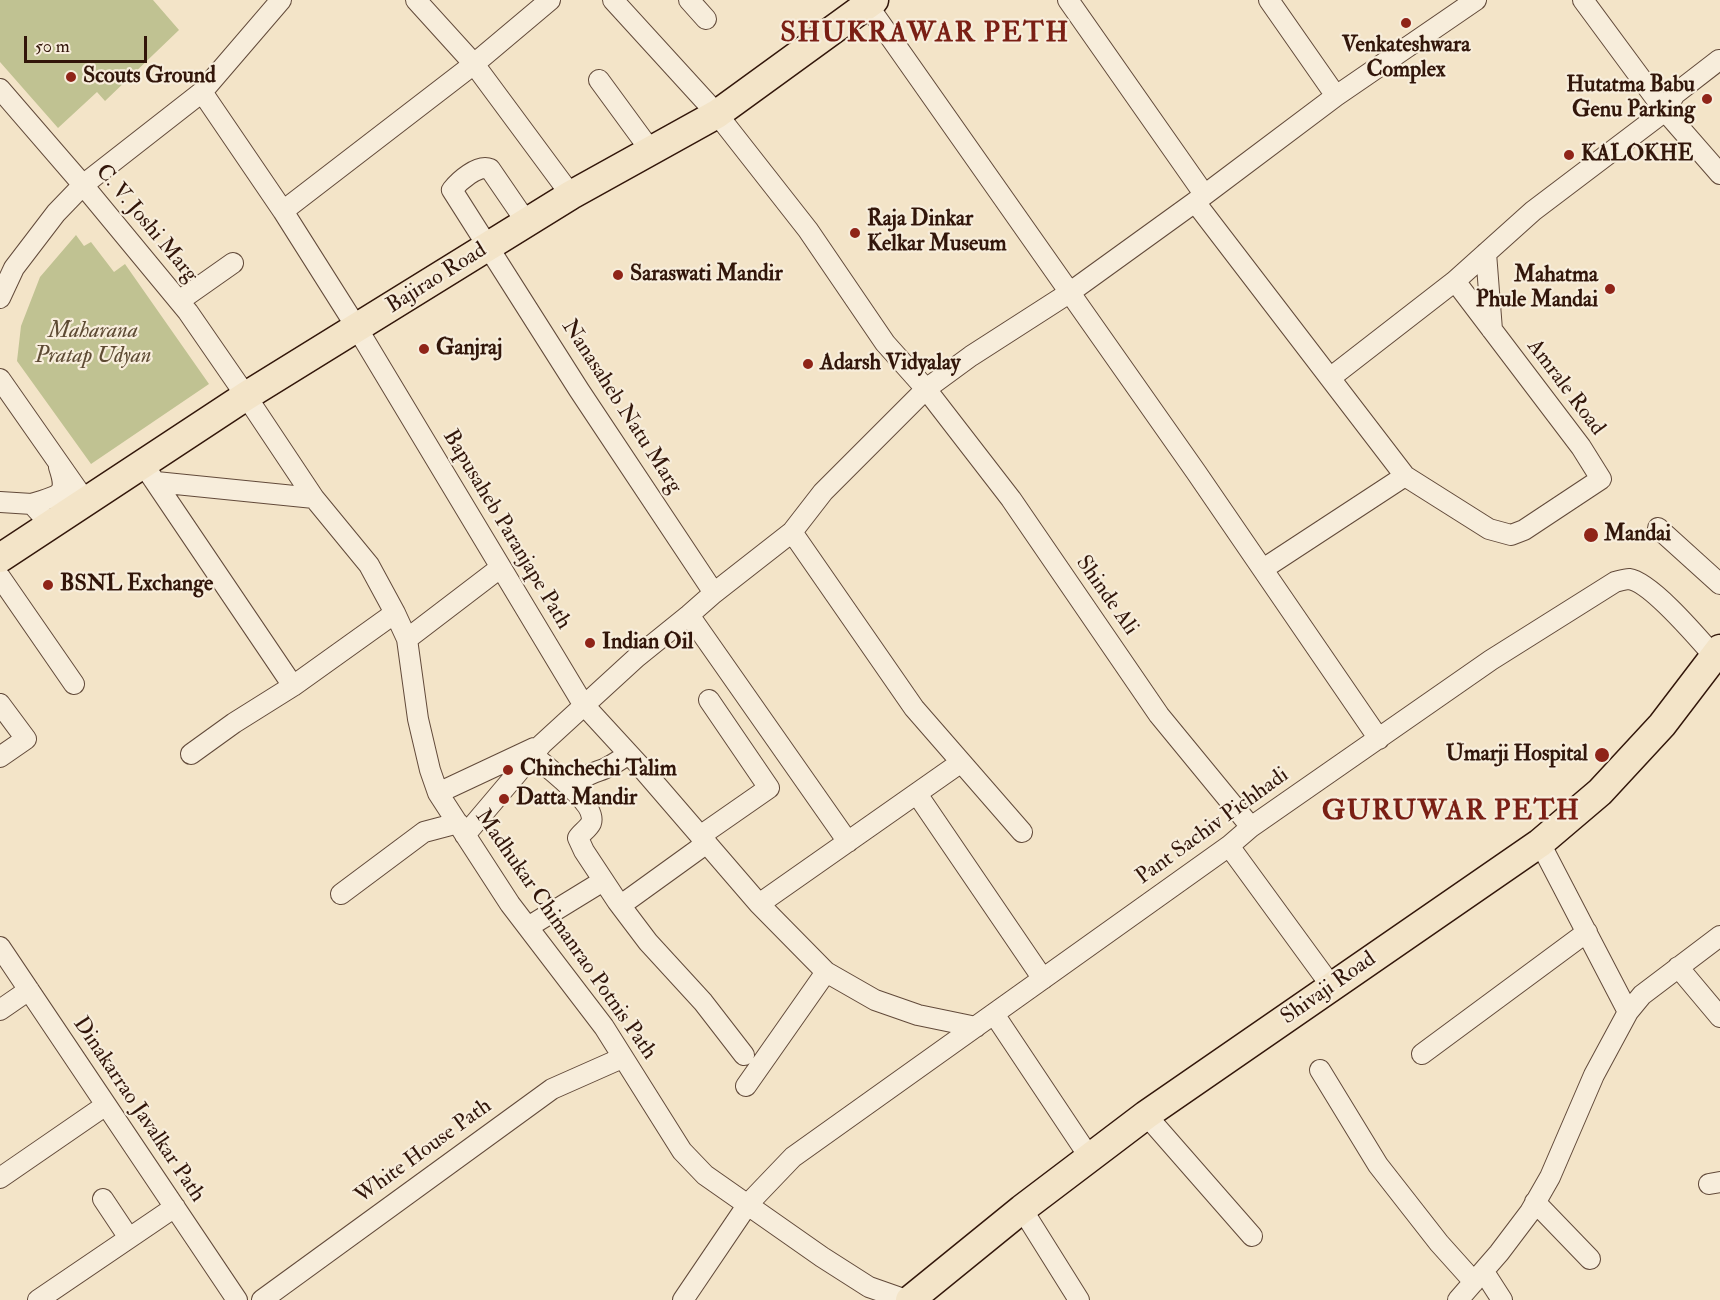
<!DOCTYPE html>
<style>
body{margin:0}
#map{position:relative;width:1720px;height:1300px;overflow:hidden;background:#f3e4c8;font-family:"IM FELL Double Pica",serif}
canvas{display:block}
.scale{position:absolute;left:24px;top:36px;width:123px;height:27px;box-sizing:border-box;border:3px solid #32160a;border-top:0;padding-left:8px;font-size:18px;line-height:21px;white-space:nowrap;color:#32160a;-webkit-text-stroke:4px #f7eddb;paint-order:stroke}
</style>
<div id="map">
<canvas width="1720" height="1300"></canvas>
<div class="scale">50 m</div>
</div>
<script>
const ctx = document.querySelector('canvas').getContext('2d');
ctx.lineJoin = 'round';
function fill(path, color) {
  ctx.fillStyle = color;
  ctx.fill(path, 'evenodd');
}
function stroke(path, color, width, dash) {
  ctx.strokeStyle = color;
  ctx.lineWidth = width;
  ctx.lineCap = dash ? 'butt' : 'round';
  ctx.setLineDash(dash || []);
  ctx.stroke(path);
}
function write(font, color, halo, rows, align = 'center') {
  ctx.font = font + ' "IM FELL Double Pica",serif';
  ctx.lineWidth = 4.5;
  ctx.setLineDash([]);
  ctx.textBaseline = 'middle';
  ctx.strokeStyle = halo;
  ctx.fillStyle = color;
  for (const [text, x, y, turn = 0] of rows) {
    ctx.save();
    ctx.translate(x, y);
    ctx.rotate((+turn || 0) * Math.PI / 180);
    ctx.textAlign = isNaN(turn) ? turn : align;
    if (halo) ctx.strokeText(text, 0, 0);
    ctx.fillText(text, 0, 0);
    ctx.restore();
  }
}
fill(new Path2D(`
 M0 0H153L179 30 105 101 97 92 58 128 0 62Z
 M76 235 84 246 91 242 114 272 125 264 209 384 91 464 17 361 21 326 40 277Z`), '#c0c292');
const minor = new Path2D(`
 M416 0 474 64 571 195
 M613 0 717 114 808 230 885 343 926 389 1011 499 1159 715 1251 827
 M689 0 706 19
 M864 0 1196 472 1379 739
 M1068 0 1204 194
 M1269 0 1336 96
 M1583 0 1665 111 1720 174
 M599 80 651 151
 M0 89 83 185 188 312 246 396 314 498 369 565 395 613 407 639 418 719 430 770 438 793 510 904 604 1027 682 1151 705 1175 822 1257 869 1287 906 1300
 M202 92 283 211 357 328 583 704 640 766 759 904 826 972 875 1000 918 1015 976 1027
 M1195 202 1405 476 1489 529 1511 535 1524 530 1601 479 1581 447 1455 281 1330 378
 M283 211 474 64 550 0
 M527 223 490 169C478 164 459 181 452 190L579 390 714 593
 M1486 253 1492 330
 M1455 281 1533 211 1665 111 1675 94 1719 60
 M0 298 14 268 56 213 83 185 202 92 281 0
 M179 301 233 263
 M0 379 86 502
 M143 464 293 686
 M156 482 314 498
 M0 502 32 504 41 514
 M32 504C58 495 69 497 59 467
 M1658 528 1720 584
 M792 532 914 708 1022 832
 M1263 569 1405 476
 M0 577 74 684
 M689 615 848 842
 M407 639 500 568
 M0 704 26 739 0 757
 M191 754 234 723 293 686 395 613
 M533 755C545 766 598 804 591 823 588 829 581 833 578 838L584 851 617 901 648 942 703 1002 744 1055
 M573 789C581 776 591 774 604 769 613 765 621 759 629 754
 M438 793 534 748
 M917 794 1043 979
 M465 835 542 744 637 657 689 615 714 593 792 532 823 492 926 389 971 356 1069 293 1195 202 1336 96 1476 0
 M700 836 769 788 709 700
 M1540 843 1628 1012
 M1229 846 1332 987
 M341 894 424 832 458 823
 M628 900 707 843
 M759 904 960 763
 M528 927 603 881
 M0 947 237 1300
 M1678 967 1720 1017
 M0 1010 29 990
 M994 1014 1090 1158
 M1422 1054 1587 932
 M1320 1070 1378 1165 1439 1243 1474 1282
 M746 1086 826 972
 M1146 1115 1252 1236
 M0 1178 106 1105
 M1709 1184 1720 1182
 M103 1199 129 1238
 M1535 1202 1590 1259
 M1022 1209 1079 1300
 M1484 1272 1502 1300
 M38 1300 175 1207
 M262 1300 552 1089 622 1058
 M683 1300 748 1204 793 1157 1229 846 1251 827 1491 660 1615 582C1619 581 1625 579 1629 579 1651 582 1699 639 1714 656
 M1458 1300 1499 1253 1530 1212 1550 1177 1594 1075 1628 1012 1642 995 1720 936`);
const highway = new Path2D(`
 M0 558 246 396 571 195 717 114 874 0
 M910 1300 1022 1209 1146 1115 1540 843 1600 792 1662 725 1720 649`);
stroke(minor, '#624a3a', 22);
stroke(highway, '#32160a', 31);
stroke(minor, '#f7eddb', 20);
stroke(highway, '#f3e4c8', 28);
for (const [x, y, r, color] of [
 [1406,23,6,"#8f2418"],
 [71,77,6,"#8f2418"],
 [1707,99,6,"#8f2418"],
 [1569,155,6,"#8f2418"],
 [855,233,6,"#8f2418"],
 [618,275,6,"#8f2418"],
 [1610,289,6,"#8f2418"],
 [424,349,6,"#8f2418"],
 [808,364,6,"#8f2418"],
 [1591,535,8,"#8f2418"],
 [48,585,6,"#8f2418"],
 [590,643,6,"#8f2418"],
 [1602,755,8,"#8f2418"],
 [508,770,6,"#8f2418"],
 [504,799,6,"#8f2418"]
]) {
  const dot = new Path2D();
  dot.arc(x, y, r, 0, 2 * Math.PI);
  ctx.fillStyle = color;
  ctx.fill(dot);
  stroke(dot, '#f7eddb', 2);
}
write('bold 22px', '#32160a', '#f7eddb', [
 ["Venkateshwara",1406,46,"center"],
 ["Complex",1406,71,"center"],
 ["Scouts Ground",83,77],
 ["Hutatma Babu",1695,86,"right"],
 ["Genu Parking",1695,111,"right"],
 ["KALOKHE",1581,155],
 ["Raja Dinkar",867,220],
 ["Kelkar Museum",867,245],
 ["Saraswati Mandir",630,275],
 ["Mahatma",1598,276,"right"],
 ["Phule Mandai",1598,301,"right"],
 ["Ganjraj",436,349],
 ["Adarsh Vidyalay",820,364],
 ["Mandai",1604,535],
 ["BSNL Exchange",60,585],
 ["Indian Oil",602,643],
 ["Umarji Hospital",1588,755,"right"],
 ["Chinchechi Talim",520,770],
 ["Datta Mandir",516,799]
], 'left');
write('22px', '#32160a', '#f7eddb', [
 ["C. V. Joshi Marg",146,224,50],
 ["Bajirao Road",437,279,-32],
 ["Amrale Road",1565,388,53],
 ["Nanasaheb Natu Marg",621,407,57],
 ["Bapusaheb Paranjape Path",506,530,59],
 ["Shinde Ali",1106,596,55],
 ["Pant Sachiv Pichhadi",1213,827,-36],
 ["Madhukar Chimanrao Potnis Path",565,935,55],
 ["Shivaji Road",1329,989,-35],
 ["Dinakarrao Javalkar Path",138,1110,56],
 ["White House Path",424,1152,-36]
]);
write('italic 22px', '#5d4a33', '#f7eddb', [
 ["Maharana",93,332],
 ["Pratap Udyan",93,357]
]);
ctx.letterSpacing = '1.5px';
write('bold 28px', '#7a1f14', '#f7eddb', [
 ["SHUKRAWAR PETH",925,35],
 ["GURUWAR PETH",1451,813]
]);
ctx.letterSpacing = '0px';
</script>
